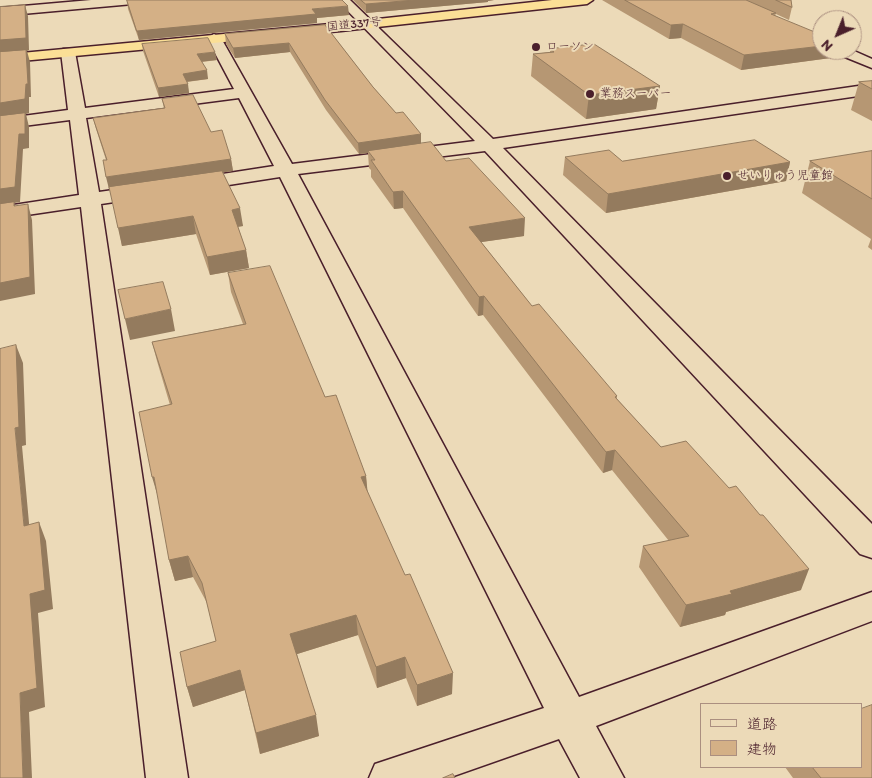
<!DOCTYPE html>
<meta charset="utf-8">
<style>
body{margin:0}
#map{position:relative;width:872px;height:778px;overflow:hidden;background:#ecdab8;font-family:Itim,"Klee One",sans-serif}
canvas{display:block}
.legend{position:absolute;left:700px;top:703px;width:162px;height:65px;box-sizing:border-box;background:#ecdab8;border:1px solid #ab8f80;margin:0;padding:6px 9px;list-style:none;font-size:15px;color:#4a1f2b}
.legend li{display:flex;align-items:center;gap:10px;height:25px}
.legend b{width:25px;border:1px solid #ab8f80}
.north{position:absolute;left:812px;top:10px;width:50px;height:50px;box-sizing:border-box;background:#ecdab8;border:1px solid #ab8f80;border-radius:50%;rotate:224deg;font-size:14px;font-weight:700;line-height:20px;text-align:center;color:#4a1f2b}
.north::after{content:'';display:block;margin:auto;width:18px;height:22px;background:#4a1f2b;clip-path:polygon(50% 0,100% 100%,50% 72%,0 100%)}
</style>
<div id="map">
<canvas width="872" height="778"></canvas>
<ul class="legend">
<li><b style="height:6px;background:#ecdab8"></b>道路</li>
<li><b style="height:14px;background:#d4b086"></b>建物</li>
</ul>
<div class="north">N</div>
</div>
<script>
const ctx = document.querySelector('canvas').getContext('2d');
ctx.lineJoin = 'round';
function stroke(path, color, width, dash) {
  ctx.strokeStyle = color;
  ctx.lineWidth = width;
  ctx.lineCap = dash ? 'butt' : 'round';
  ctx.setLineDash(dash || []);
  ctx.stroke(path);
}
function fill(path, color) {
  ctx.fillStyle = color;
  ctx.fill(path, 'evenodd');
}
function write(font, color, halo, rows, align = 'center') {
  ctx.font = font + ' Itim,"Klee One",sans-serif';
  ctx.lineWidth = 4;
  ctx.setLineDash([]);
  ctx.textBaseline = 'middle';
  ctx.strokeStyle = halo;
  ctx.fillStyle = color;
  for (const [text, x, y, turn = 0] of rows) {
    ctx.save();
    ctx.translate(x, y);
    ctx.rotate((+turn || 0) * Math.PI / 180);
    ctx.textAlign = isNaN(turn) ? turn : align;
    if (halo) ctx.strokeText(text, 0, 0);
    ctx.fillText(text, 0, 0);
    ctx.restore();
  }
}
const minor = new Path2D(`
 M91 0H139L133 4 0 16V8Z
 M337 0H350L493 139 872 84V94L503 148 872 524V558L860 554 485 151 298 174 579 697 872 592V621L596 726 624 778H580L559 739 448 778H369L375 764 544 708 280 177 190 191 183 189 180 185 183 181 190 179 274 166 239 98 86 118 99 192 148 185 155 187 158 191 155 195 148 197 101 204 188 778H146L81 207 0 219V207L79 195 70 120 0 129V119L68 110 61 52 63 49H73L75 52 85 108 234 89 207 38 214 34 221 38 292 164 475 141Z
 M833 50H852L872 59V68L835 53Z`);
const highway = new Path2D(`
 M552 0H593L587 4 341 31 0 63V55L341 23Z`);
stroke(minor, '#4a1f2b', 3);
stroke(highway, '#4a1f2b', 3);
fill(minor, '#ecdab8');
fill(highway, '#fbdf96');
fill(new Path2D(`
 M127 0 349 15 317 18V23L139 40 128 9Z
 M353 0H494L488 1V2L366 13Z
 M602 0H791L792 7 789 20 776 14 775 15 822 50H840L838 57 741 70 681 38 669 39Z
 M325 25 373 87 396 113 421 134V144L446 161 524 236 481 242 532 306 617 396V399L661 447 801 590 726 612 725 615 680 627 639 567 643 546 669 541 612 470 603 473 483 315 478 316 403 208 394 209 371 177V170L369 168 368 153 359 154 326 110 290 52 235 58 226 44 225 34Z
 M142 44 217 60 202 62 208 79 187 82 189 93 159 97 143 51Z
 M550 49 660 86 656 109 586 119 531 76 533 54 550 52Z
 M872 81V121L851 110 859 82Z
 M162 99 211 132 231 159 233 171 223 172 243 226 238 227 246 250 249 268 210 275 196 234 122 246 106 160 96 129 93 118 164 109Z
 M872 151V250L868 247 871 239 802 193 810 161Z
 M565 157 622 161 790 162 786 181 606 213 563 175Z
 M228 273 325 397 366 476 367 490 452 694 417 706 406 678 377 688 358 635 297 654 319 736 260 754 245 690 193 707 187 687 216 641 207 603 193 577 175 581 169 560 170 405 157 361 152 342 243 324 231 292Z
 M785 767H861L872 778H793Z`), '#b69773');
fill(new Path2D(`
 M415 0H494L488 1V2L366 13V4Z
 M25 5 28 16 29 50 27 51 30 62 31 97H29V113L26 114 29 127V148L23 149 20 202 14 203 19 218 0 206V40Z
 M348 6 349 15 317 18V23L139 40 137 31 312 9Z
 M683 24 681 38 669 39 671 25Z
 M289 43 290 52 235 58 233 48Z
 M822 46V50H840L838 57 741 70 744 55Z
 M215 52 217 60 198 62 197 54Z
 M207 70 208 79 184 82 183 74Z
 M188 84 189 93 159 97 158 88Z
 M660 86 656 109 586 119 589 95Z
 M421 134V145L368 151V153L359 154 358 143Z
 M231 159 233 171 109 189 106 177Z
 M790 162 786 181 606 213 608 194Z
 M403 191V208L394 209 393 192Z
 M28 204 32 220 35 294 0 301V283Z
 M240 208 243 226 235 227 232 210Z
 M193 216 196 234 122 246 118 228Z
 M525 218 524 236 468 244 469 227Z
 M246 250 249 268 210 275 207 257Z
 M484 296 483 315 478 316 479 297Z
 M171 309 175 331 130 340 125 319Z
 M16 345 23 363 26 445 22 446 31 545 24 526 15 428Z
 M615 450 612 470 603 473 606 452Z
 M366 476 368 496 361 477Z
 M152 477H154L158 497Z
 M39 522 46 541 53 609 38 613 45 707 29 712 32 778H23L20 693 30 594Z
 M188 556 193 577 175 581 169 560Z
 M809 569 801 590 726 612 725 615 680 627 686 605 730 591Z
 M356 615 358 635 294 655 290 634Z
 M405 657 406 678 377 688 376 667Z
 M240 670 245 690 193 707 187 687Z
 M453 673 452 694 417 706V685Z
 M316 715 319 736 260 754 256 733Z`), '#947b5e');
const building = new Path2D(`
 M127 0H342L348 6 312 9 316 14 137 31Z
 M361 0H415L366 4Z
 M625 0H746L776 13 771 14 822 35V46L744 55 683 24 671 25Z
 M776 0H791L792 7Z
 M25 5 26 38 0 40V7Z
 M325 25 373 87 396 113 403 112 421 134 358 143 325 100 289 43 233 48 225 34Z
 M208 38 215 52 197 54 207 70 183 74 188 84 158 88 142 44Z
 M594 44 660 86 589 95 533 54 554 52 550 49Z
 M26 50 28 84H26L25 99 0 103V52Z
 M872 81V89L859 82Z
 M193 95 211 132 222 130 231 159 106 177 103 160H107L93 118 165 108 162 99Z
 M25 113V134H19L15 187 0 189V116Z
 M755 140 790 162 608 194 565 157 609 150 622 161Z
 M431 142 446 161 469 158 525 218 469 227 532 306 539 304 617 396 615 397 661 447 686 441 729 488 736 486 760 515H763L809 569 730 591 732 594 686 605 643 546 689 536 615 450 606 452 484 296 479 297 403 191 393 192 371 160H375L368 151Z
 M872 151V199L810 161Z
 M222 171 240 208 232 210 246 250 207 257 193 216 118 228 109 187Z
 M14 202V206L28 204 30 277 0 283V204Z
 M270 266 325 397 336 395 366 476 361 477 405 575 410 574 453 673 417 685 405 657 376 667 356 615 290 634 316 715 256 733 240 670 187 687 180 652 216 641 202 583 188 556 169 560 154 477H152L139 412 172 404 152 342 246 324 228 273Z
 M163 282 171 309 125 319 118 290Z
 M16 345 19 427 15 428 24 526 39 522 45 590 30 594 37 688 20 693 23 778H0V349Z
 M872 705V778H821L812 767H861V709Z
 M453 774 455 778H443Z`);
fill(building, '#d4b086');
stroke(building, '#947b5e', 1);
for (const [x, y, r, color] of [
 [536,47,5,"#4a1f2b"],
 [590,94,5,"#4a1f2b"],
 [727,176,5,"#4a1f2b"]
]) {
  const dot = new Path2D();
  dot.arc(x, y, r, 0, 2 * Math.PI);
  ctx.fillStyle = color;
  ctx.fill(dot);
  stroke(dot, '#ecdab8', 2);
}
write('12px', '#4a1f2b', '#ecdab8', [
 ["国道337号",354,25,-6]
]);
write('12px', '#4a1f2b', '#ecdab8', [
 ["ローソン",546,47],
 ["業務スーパー",600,94],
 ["せいりゅう児童館",737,176]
], 'left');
</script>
